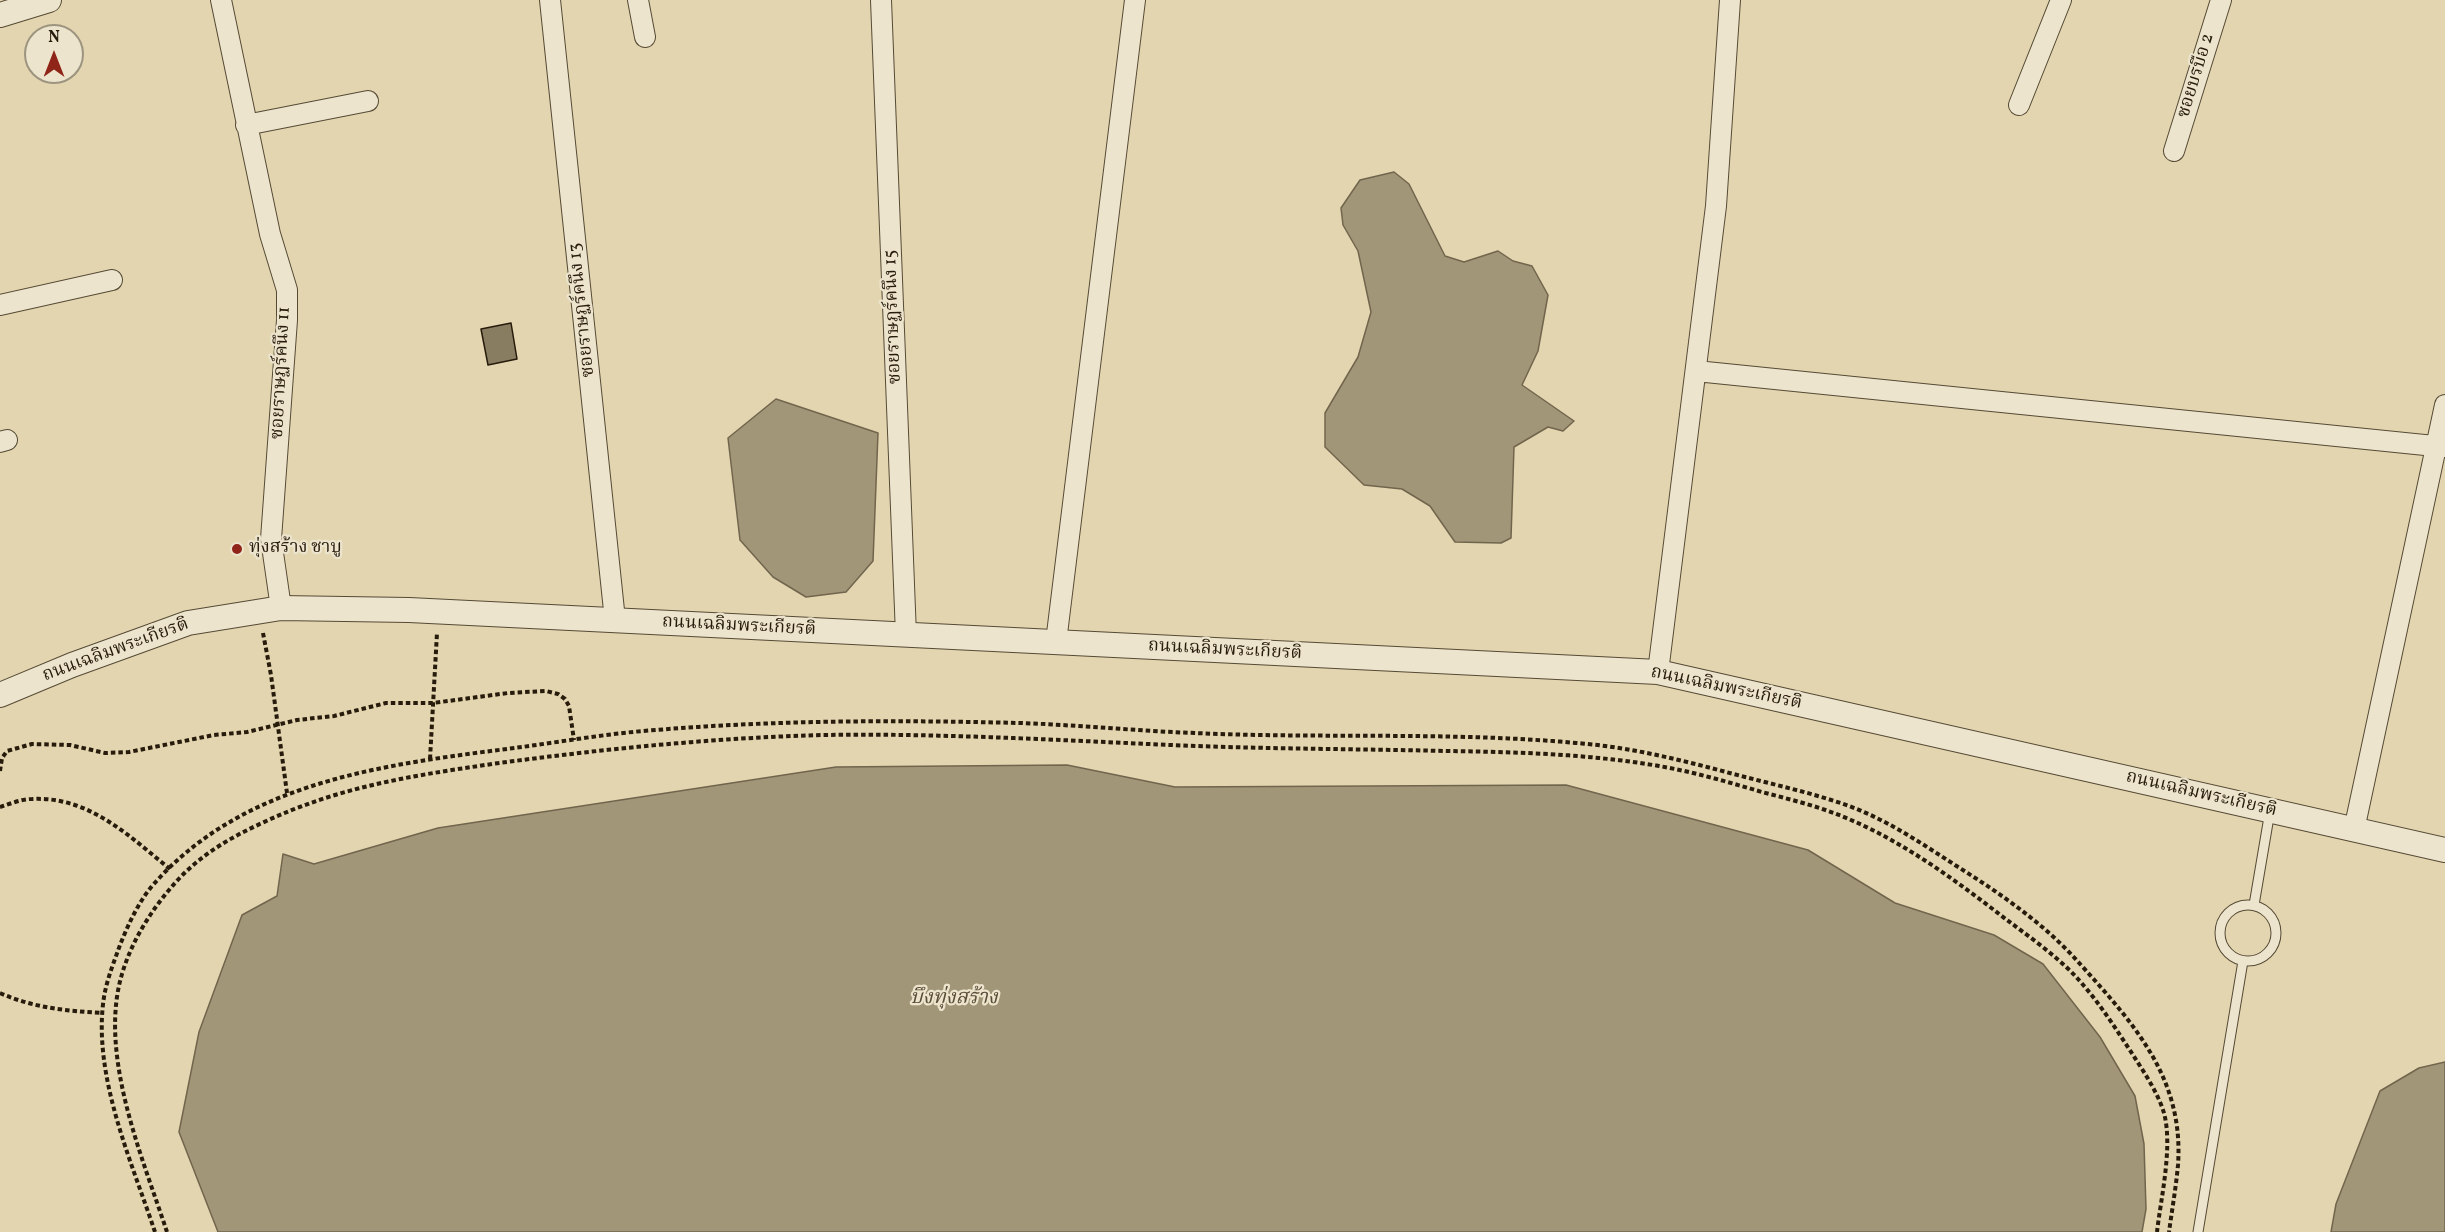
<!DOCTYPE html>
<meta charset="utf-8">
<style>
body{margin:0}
#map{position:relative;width:2445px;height:1232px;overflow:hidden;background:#e2d5b0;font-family:Vollkorn,serif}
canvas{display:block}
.north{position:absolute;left:24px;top:24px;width:60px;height:60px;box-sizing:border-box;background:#ece4cc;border:2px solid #9d947f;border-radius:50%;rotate:0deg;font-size:16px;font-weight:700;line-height:24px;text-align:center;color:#271b0c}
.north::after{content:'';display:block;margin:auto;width:21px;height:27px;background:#8f2418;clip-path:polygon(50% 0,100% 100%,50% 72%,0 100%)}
</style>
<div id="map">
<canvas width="2445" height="1232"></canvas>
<div class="north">N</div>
</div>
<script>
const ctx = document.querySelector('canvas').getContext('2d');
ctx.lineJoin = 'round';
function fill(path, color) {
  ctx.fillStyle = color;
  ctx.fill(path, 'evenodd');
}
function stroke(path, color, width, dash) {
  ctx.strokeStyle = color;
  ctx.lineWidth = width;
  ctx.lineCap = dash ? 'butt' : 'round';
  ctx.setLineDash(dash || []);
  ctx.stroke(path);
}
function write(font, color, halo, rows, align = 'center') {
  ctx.font = font + ' Vollkorn,"Noto Serif Thai",serif';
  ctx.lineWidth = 4.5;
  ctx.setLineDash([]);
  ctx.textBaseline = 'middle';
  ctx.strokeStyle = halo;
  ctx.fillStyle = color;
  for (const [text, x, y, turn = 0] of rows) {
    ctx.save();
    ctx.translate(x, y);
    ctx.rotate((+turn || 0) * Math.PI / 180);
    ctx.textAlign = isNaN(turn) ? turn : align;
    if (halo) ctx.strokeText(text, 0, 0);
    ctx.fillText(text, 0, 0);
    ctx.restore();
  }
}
const water = new Path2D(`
 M1394 172 1409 184 1445 256 1464 262 1498 251 1513 261 1532 266 1548 295 1538 351 1522 385 1574 421 1563 431 1548 427 1514 447 1511 538 1501 543 1455 542 1430 506 1402 489 1364 485 1325 447V413L1358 357 1371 312 1358 251 1343 225 1341 208 1360 180Z
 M776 399 878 433 873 561 846 592 806 597 773 577 740 540 728 438Z
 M1067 765 1175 787 1566 785 1808 850 1895 903 1994 935 2043 964 2100 1037 2135 1096 2144 1144 2146 1209 2142 1232H218L179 1132 199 1032 242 915 277 896 283 854 314 864 438 828 836 767Z
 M2445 1062V1232H2331L2336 1204 2380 1091 2419 1068Z`);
fill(water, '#a29678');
stroke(water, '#71654d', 1.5);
const building = new Path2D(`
 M511 323 517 359 488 365 481 329Z`);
fill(building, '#887c61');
stroke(building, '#271b0c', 1.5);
const service = new Path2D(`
 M2220 933a28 28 0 1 1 56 0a28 28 0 1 1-56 0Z
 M2254 905 2270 811
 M2198 1232 2243 961`);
const minor = new Path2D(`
 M221 0 270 234 287 290V320L271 539 281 608
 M550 0 615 620
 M638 0 645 37
 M881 0 906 635
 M2019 105 2061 0
 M246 125 368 101
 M2174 151 2221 0
 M0 305 112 280
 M1696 371 2445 447
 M0 442 7 440
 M1056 642 1135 0
 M1658 672 1716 206 1730 0
 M2354 830 2445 405`);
const tertiary = new Path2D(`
 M0 15 49 0
 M0 695 72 665 188 623 281 608 409 610 1658 672 2445 850`);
stroke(service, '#564a35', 11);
stroke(minor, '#564a35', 22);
stroke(tertiary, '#564a35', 26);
stroke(new Path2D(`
 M263 633 271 675 287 793
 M430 759 437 633
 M0 771 2 758 7 751 32 744 70 745 105 753 129 752 214 735 247 732 297 720 334 716 386 703H433L508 693 546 691 558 694 565 699 569 706 574 740
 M0 807C10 804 21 799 32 799 89 796 129 836 170 869
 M0 993C34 1008 67 1011 103 1013
 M155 1232C131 1160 92 1074 104 997 107 979 114 962 120 945 128 925 138 903 152 886 245 779 390 764 522 747 566 741 611 733 656 730 777 720 899 720 1020 723 1078 725 1137 731 1195 733 1325 739 1457 731 1587 744 1641 749 1692 763 1745 777 1780 786 1816 794 1849 806 1887 820 1921 843 1955 865 2001 894 2045 924 2081 965 2135 1025 2184 1079 2178 1165 2176 1187 2172 1210 2169 1232
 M167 1232C142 1156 98 1054 122 974 132 940 152 909 175 883 199 856 229 838 262 823 338 787 410 776 492 764 602 749 712 738 823 735 947 733 1071 741 1195 746 1279 749 1363 749 1447 751 1518 752 1589 754 1659 766 1694 772 1728 782 1762 792 1792 800 1822 807 1851 820 1907 844 1959 883 2007 920 2031 938 2058 957 2078 979 2099 1002 2116 1029 2133 1055 2144 1072 2158 1093 2164 1113 2173 1147 2161 1197 2157 1232`), '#271b0c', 4, [4.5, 3]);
stroke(service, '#ece4cc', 9);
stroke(minor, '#ece4cc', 20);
stroke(tertiary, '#ece4cc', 24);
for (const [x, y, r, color] of [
 [237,549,6,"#8f2418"]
]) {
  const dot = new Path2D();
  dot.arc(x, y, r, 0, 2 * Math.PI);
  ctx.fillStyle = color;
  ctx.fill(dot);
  stroke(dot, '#ece4cc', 2);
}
write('18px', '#271b0c', '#ece4cc', [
 ["ซอยบรบือ 2",2197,76,-73],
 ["ซอยราษฏร์คนึง 13",583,310,-96],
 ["ซอยราษฏร์คนึง 15",894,317,-92],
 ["ซอยราษฏร์คนึง 11",282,373,-87],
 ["ถนนเฉลิมพระเกียรติ",739,627,3],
 ["ถนนเฉลิมพระเกียรติ",116,651,-20],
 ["ถนนเฉลิมพระเกียรติ",1225,651,3],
 ["ถนนเฉลิมพระเกียรติ",1726,689,12],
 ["ถนนเฉลิมพระเกียรติ",2201,795,13]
]);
write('18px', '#271b0c', '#ece4cc', [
 ["ทุ่งสร้าง ชาบู",249,549]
], 'left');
write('italic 20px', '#584c37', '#ece4cc', [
 ["บึงทุ่งสร้าง",954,999]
]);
</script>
